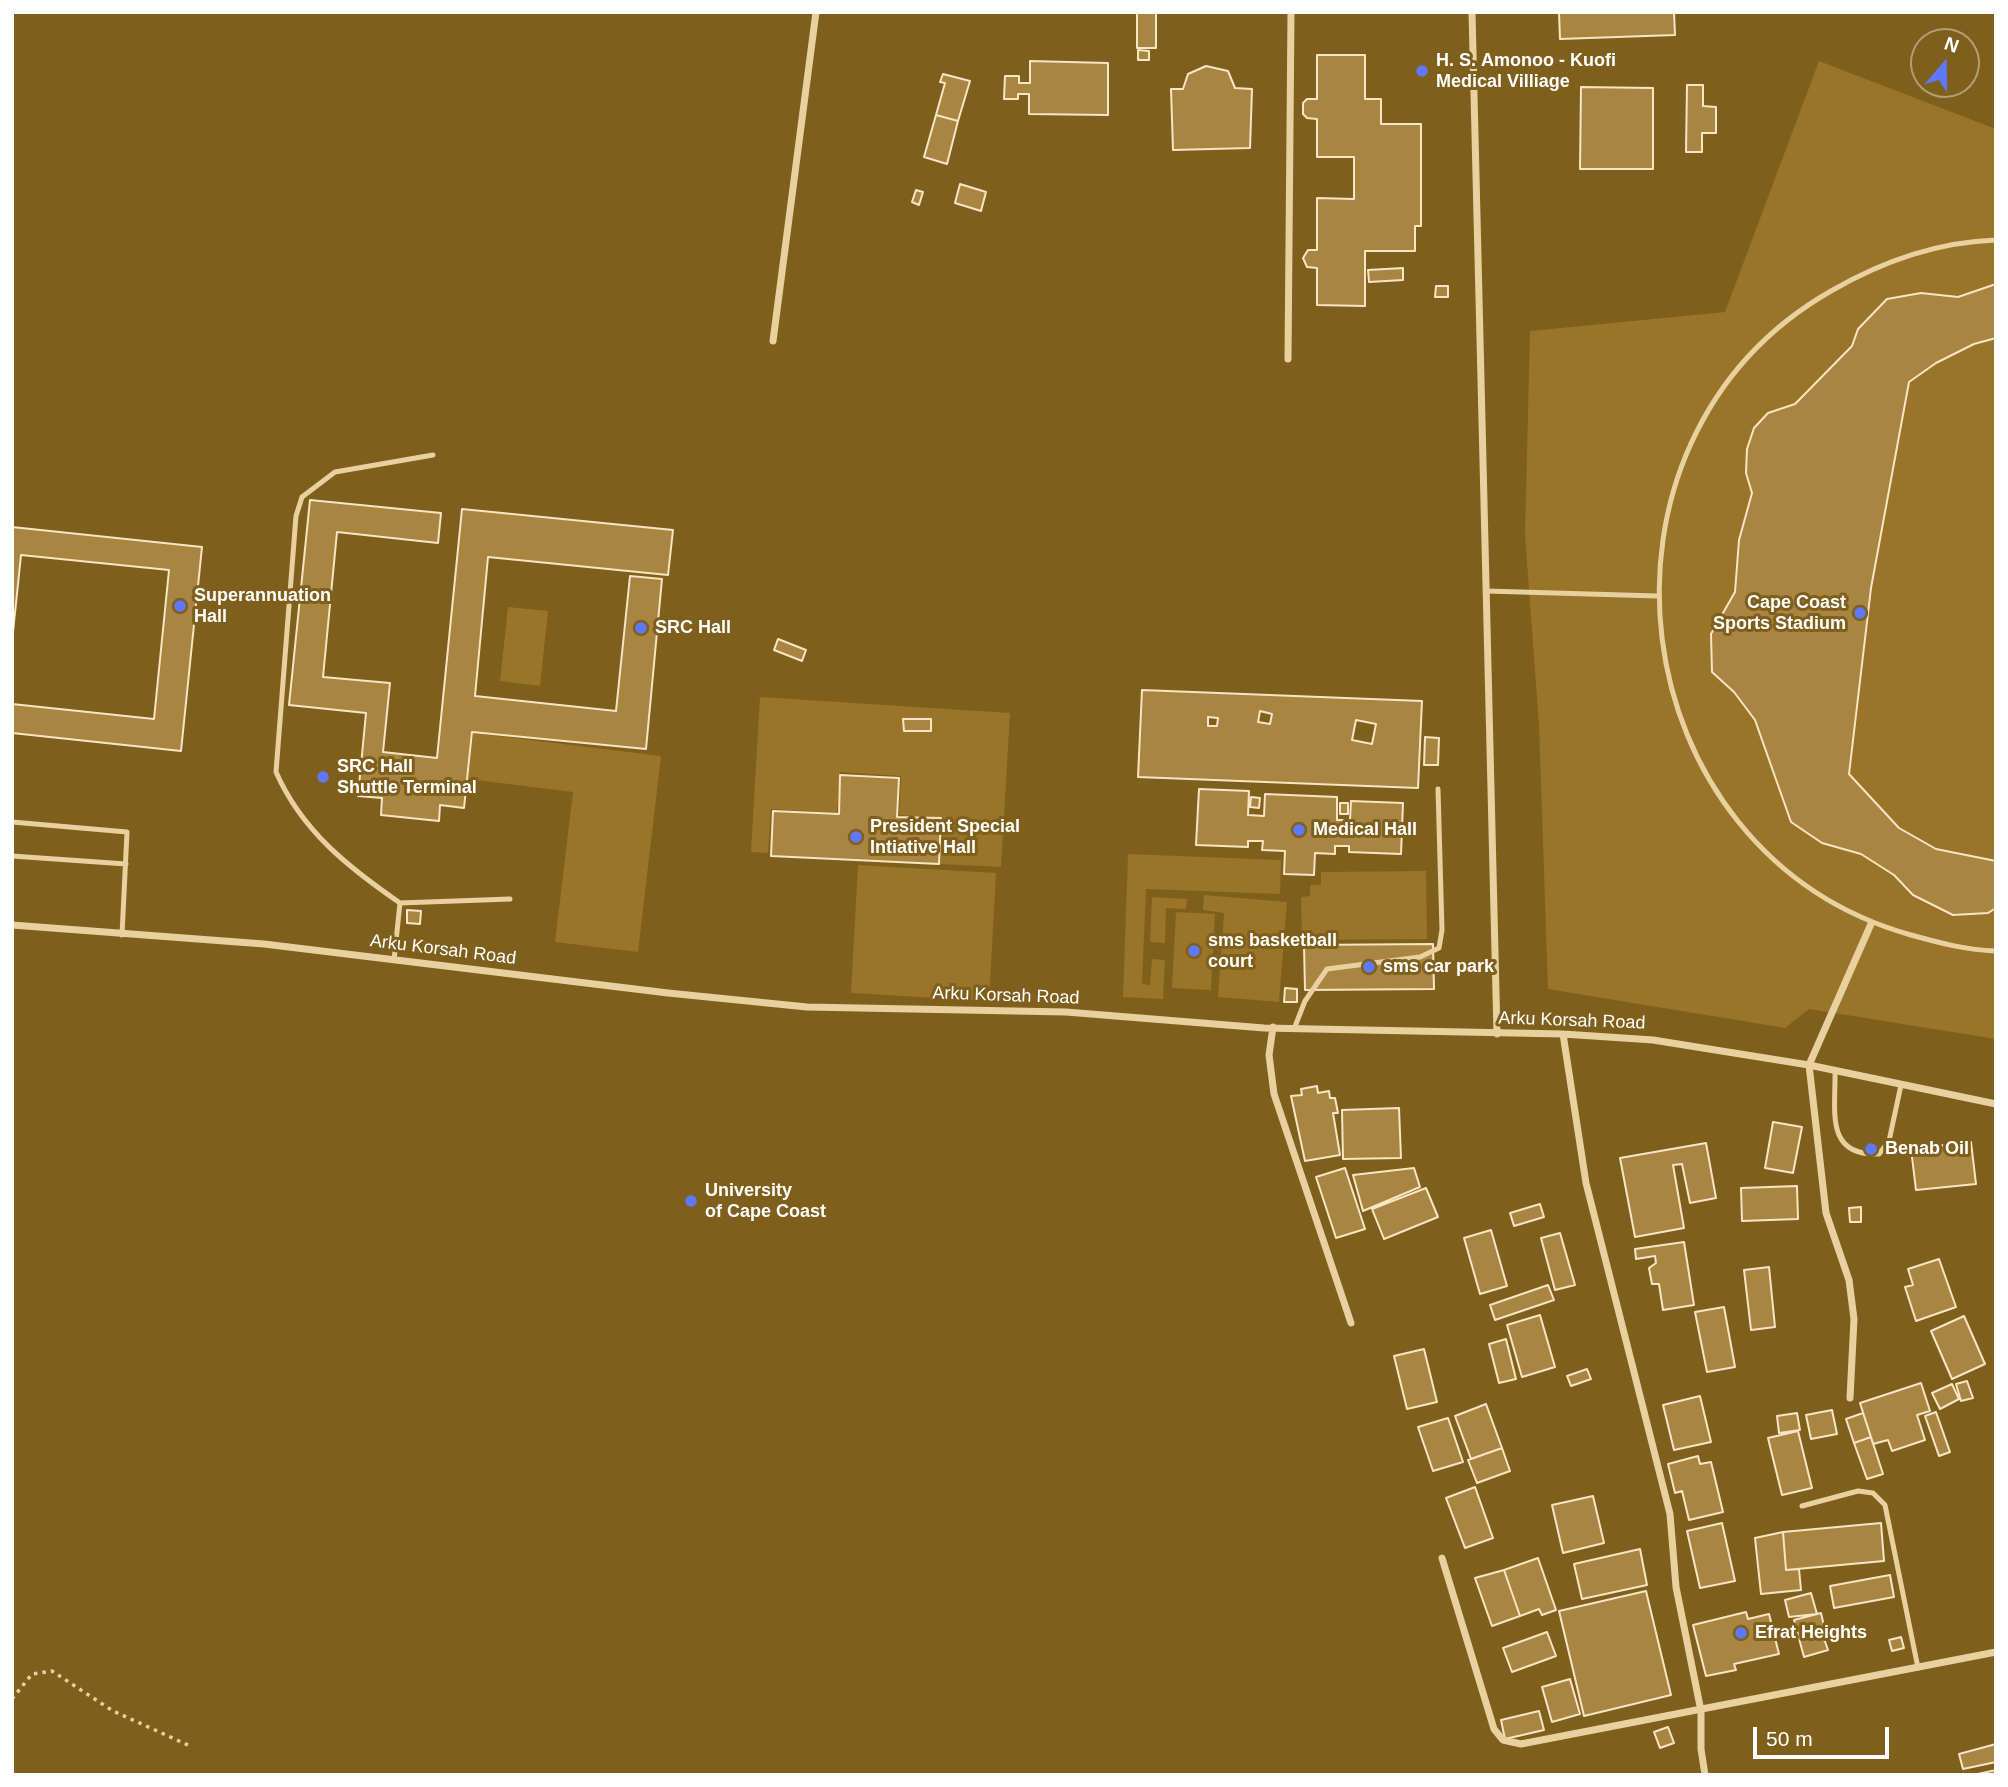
<!DOCTYPE html>
<style>
body{margin:0}
#map{position:relative;width:2008px;height:1787px;overflow:hidden;background:#7f5f1c;font-family:Helvetica,sans-serif}
canvas{display:block}
.frame{position:absolute;inset:0;border:14px solid #fff;pointer-events:none}
.north{position:absolute;left:1910px;top:28px;width:70px;height:70px;box-sizing:border-box;background:#7f5f1c;border:2px solid #b29f77;border-radius:50%;rotate:20deg;font-size:19px;font-weight:700;line-height:28px;text-align:center;color:#fff}
.north::after{content:'';display:block;margin:auto;width:24px;height:32px;background:#5d78fa;clip-path:polygon(50% 0,100% 100%,50% 72%,0 100%)}
.scale{position:absolute;left:1753px;top:1727px;width:136px;height:32px;box-sizing:border-box;border:4px solid #fff;border-top:0;padding-left:9px;font-size:21px;line-height:24px;white-space:nowrap;color:#fff;-webkit-text-stroke:5px #7f5f1c;paint-order:stroke}
</style>
<div id="map">
<canvas width="2008" height="1787"></canvas>
<div class="frame"></div>
<div class="north">N</div>
<div class="scale">50 m</div>
</div>
<script>
const ctx = document.querySelector('canvas').getContext('2d');
ctx.lineJoin = 'round';
function fill(path, color) {
  ctx.fillStyle = color;
  ctx.fill(path, 'evenodd');
}
function stroke(path, color, width, dash) {
  ctx.strokeStyle = color;
  ctx.lineWidth = width;
  ctx.lineCap = dash ? 'butt' : 'round';
  ctx.setLineDash(dash || []);
  ctx.stroke(path);
}
function write(font, color, halo, rows, align = 'center') {
  ctx.font = font + ' Helvetica,sans-serif';
  ctx.lineWidth = 6;
  ctx.setLineDash([]);
  ctx.textBaseline = 'middle';
  ctx.strokeStyle = halo;
  ctx.fillStyle = color;
  for (const [text, x, y, turn = 0] of rows) {
    ctx.save();
    ctx.translate(x, y);
    ctx.rotate((+turn || 0) * Math.PI / 180);
    ctx.textAlign = isNaN(turn) ? turn : align;
    if (halo) ctx.strokeText(text, 0, 0);
    ctx.fillText(text, 0, 0);
    ctx.restore();
  }
}
fill(new Path2D(`
 M1819 61 1996 129V1039L1809 1009 1785 1028 1548 989 1539 725 1525 535 1530 331 1725 312Z
 M508 607 548 611 540 686 500 681Z
 M760 697 1010 713 1001 867 940 864 943 818 899 815 901 776 840 772 837 813 771 809 768 853 751 852Z
 M473 733 661 756 638 952 555 942 573 792 468 779Z
 M1128 854 1281 860 1280 894 1146 889 1142 984 1150 985 1152 959 1165 960 1163 999 1123 997Z
 M858 865 996 873 989 1001 851 993Z
 M1426 871 1427 939 1302 940 1301 897 1310 896V885H1321V872Z
 M1204 895 1287 902 1279 1002 1218 997 1224 913 1203 910Z
 M1152 897 1187 899 1186 909 1166 908 1165 943 1150 942Z
 M1176 912 1215 914 1211 990 1172 988Z`), '#9a7428');
const building = new Path2D(`
 M1137 12H1156V48H1137Z
 M1559 12H1674L1675 35 1560 39Z
 M1138 50 1149 51V60H1138Z
 M1317 55H1365V99H1381V124H1421V226H1415V251H1365V306L1317 305V268L1307 267 1303 258 1308 250H1317V198L1354 199V157H1317V119L1307 118 1303 114V103L1307 99H1317Z
 M1030 61 1108 63V115L1029 114V94H1018V99H1004L1005 76H1019V83H1030Z
 M1206 66 1228 71 1235 88 1252 89 1250 148 1173 150 1171 89H1183L1188 74Z
 M943 74 970 81 958 121 936 115 945 83 940 82Z
 M1687 85H1703V106L1716 107V133H1702V152H1686Z
 M1581 87 1653 88V169H1580Z
 M936 115 958 121 947 164 924 157Z
 M960 184 986 192 981 211 955 203Z
 M916 190 923 192 919 205 912 202Z
 M1403 268V280L1369 282 1368 270Z
 M1996 284V338L1974 344 1936 363 1909 382 1871 588 1849 774 1899 828 1936 849 1996 861V908L1988 913 1953 915 1913 895 1894 875 1861 854 1822 843 1791 822 1755 720 1734 692 1712 672 1711 634 1735 592 1739 540 1752 493 1746 473 1747 449 1754 428 1768 413 1795 404 1852 346 1858 329 1887 299 1921 293 1958 297Z
 M1436 286H1448V297H1435Z
 M310 500 441 513 438 543 337 532 323 677 390 683 383 752 437 758 462 509 673 530 668 575 488 557 475 696 616 711 630 576 662 579 646 749 472 732 464 808 440 805 439 821 381 815 382 798 358 796 366 713 289 705Z
 M12 527 202 547 181 751 12 733V704L154 719 169 570 21 555 12 642Z
 M778 639 806 650 802 661 774 650Z
 M1142 690 1422 701 1418 788 1138 777ZM1260 711 1272 714 1270 724 1258 722ZM1208 717 1218 718 1217 726H1208ZM1356 720 1376 724 1372 744 1352 740Z
 M903 719H931V731H904Z
 M1425 737 1439 738 1438 765H1424Z
 M840 775 899 778 897 817 941 818 939 864 771 856 773 811 839 814Z
 M1199 789 1249 791 1248 815 1264 816 1265 794 1337 797V820H1350L1351 801 1403 803 1401 854 1349 852V846H1335V854L1315 853 1314 875 1284 874 1285 851 1262 850 1263 841H1248V847L1196 845Z
 M1251 797 1260 798 1259 808 1250 807Z
 M1340 803H1348V814H1340Z
 M407 910 421 911 420 924 407 923Z
 M1433 944 1434 989 1305 990 1304 945Z
 M1285 988 1297 989V1002H1284Z
 M1317 1086 1318 1093 1329 1091 1330 1098H1335L1338 1113H1333L1340 1155 1305 1161 1291 1096 1302 1095 1301 1089Z
 M1399 1108 1401 1158 1343 1159 1342 1110Z
 M1773 1122 1802 1127 1793 1173 1765 1168Z
 M1971 1142 1976 1184 1916 1190 1911 1149Z
 M1706 1143 1716 1198 1690 1203 1682 1164 1673 1165 1684 1228 1635 1237 1620 1158Z
 M1345 1168 1365 1229 1336 1238 1316 1177Z
 M1414 1168 1420 1187 1363 1211 1353 1175Z
 M1797 1186 1798 1219 1742 1221 1741 1188Z
 M1426 1188 1438 1217 1384 1239 1372 1209Z
 M1540 1204 1544 1217 1514 1226 1510 1213Z
 M1861 1207V1222H1850L1849 1208Z
 M1491 1230 1507 1286 1480 1294 1464 1238Z
 M1560 1233 1575 1285 1555 1290 1541 1238Z
 M1684 1242 1694 1305 1663 1310 1659 1284H1652L1649 1268 1656 1263 1655 1256 1636 1259 1635 1249Z
 M1939 1259 1956 1307 1916 1321 1905 1287 1913 1285 1908 1269Z
 M1769 1267 1775 1327 1751 1330 1744 1270Z
 M1548 1285 1554 1300 1495 1320 1490 1305Z
 M1724 1307 1735 1367 1707 1372 1695 1312Z
 M1540 1315 1555 1367 1522 1377 1507 1325Z
 M1964 1316 1985 1364 1952 1379 1931 1331Z
 M1506 1339 1516 1379 1499 1383 1489 1344Z
 M1424 1349 1437 1402 1407 1409 1394 1356Z
 M1587 1369 1591 1379 1571 1386 1567 1376Z
 M1967 1381 1973 1398 1961 1401 1956 1384Z
 M1921 1383 1930 1411 1917 1415 1925 1440 1892 1451 1888 1440 1873 1444 1860 1403Z
 M1952 1384 1959 1399 1940 1409 1932 1393Z
 M1700 1396 1711 1442 1674 1450 1663 1405Z
 M1486 1404 1502 1448 1471 1459 1455 1416Z
 M1832 1410 1837 1434 1811 1439 1806 1415Z
 M1936 1412 1950 1452 1939 1456 1925 1416Z
 M1797 1413 1800 1430 1779 1433 1777 1416Z
 M1863 1413 1871 1437 1854 1443 1846 1419Z
 M1448 1418 1463 1462 1433 1471 1418 1427Z
 M1798 1431 1812 1488 1782 1495 1768 1438Z
 M1871 1437 1883 1474 1867 1479 1854 1443Z
 M1502 1448 1510 1471 1477 1483 1468 1460Z
 M1698 1456 1700 1464 1711 1462 1723 1512 1689 1520 1682 1491 1675 1493 1668 1464Z
 M1475 1487 1493 1538 1465 1548 1446 1498Z
 M1593 1496 1604 1543 1563 1553 1552 1505Z
 M1722 1523 1735 1581 1700 1588 1687 1531Z
 M1881 1523 1884 1561 1786 1570 1783 1532Z
 M1783 1532 1786 1570 1799 1569 1801 1590 1761 1594 1755 1538Z
 M1640 1549 1647 1585 1582 1599 1574 1564Z
 M1538 1558 1556 1610 1542 1615 1539 1609 1520 1616 1504 1570Z
 M1504 1570 1520 1616 1492 1626 1475 1578Z
 M1890 1575 1894 1597 1834 1608 1830 1586Z
 M1646 1591 1671 1695 1584 1716 1559 1611Z
 M1811 1593 1817 1614 1789 1617 1785 1600Z
 M1746 1612 1748 1619 1769 1614 1779 1654 1734 1664 1736 1670 1706 1676 1693 1625Z
 M1821 1613 1824 1626 1820 1627 1828 1650 1804 1657 1794 1620Z
 M1547 1632 1556 1656 1512 1672 1503 1648Z
 M1901 1637 1904 1648 1892 1651 1889 1640Z
 M1570 1679 1580 1714 1552 1722 1542 1687Z
 M1539 1711 1544 1730 1505 1739 1501 1720Z
 M1668 1727 1674 1743 1660 1748 1654 1732Z
 M1996 1744V1762L1963 1769 1959 1754Z
 M1996 1770V1775H1973Z`);
fill(building, '#a88540');
stroke(building, '#f7e5c4', 2);
stroke(new Path2D(`
 M12 1699 32 1674 52 1671 113 1711 188 1745`), '#e9d09f', 3.5, [3.5, 5]);
stroke(new Path2D(`
 M1996 240C1938 242 1881 262 1831 291 1567 442 1618 853 1911 935 1940 943 1966 950 1996 951
 M1486 591 1657 596
 M12 822 127 832 122 935
 M12 856 126 864
 M400 903 510 899
 M394 960 400 903C348 867 302 831 276 772L296 516 302 497 335 472 433 455
 M1294 1029 1305 1001 1327 969 1420 957 1439 948 1442 930 1438 789
 M1835 1070C1836 1111 1824 1156 1879 1154L1889 1141 1901 1085
 M1802 1506 1858 1491 1873 1493 1885 1505 1918 1668`), '#e9d09f', 5);
stroke(new Path2D(`
 M1472 12 1497 1034
 M773 341 816 12
 M1288 359 1291 12
 M12 925 264 944 668 993 807 1007 1066 1012 1264 1028 1563 1034 1653 1040 1809 1065 1996 1104
 M1273 1027 1269 1055 1274 1094 1351 1323
 M1563 1034 1586 1183 1670 1514 1676 1587 1701 1711V1749L1705 1775
 M1850 1398 1854 1319 1849 1280 1826 1213 1809 1065 1871 924
 M1442 1558 1494 1729 1503 1740 1521 1744 1996 1652`), '#e9d09f', 7);
for (const [x, y, r, color] of [
 [1422,71,7,"#5d78fa"],
 [180,606,7,"#5d78fa"],
 [1860,613,7,"#5d78fa"],
 [641,628,7,"#5d78fa"],
 [323,777,7,"#5d78fa"],
 [1299,830,7,"#5d78fa"],
 [856,837,7,"#5d78fa"],
 [1194,951,7,"#5d78fa"],
 [1369,967,7,"#5d78fa"],
 [1871,1149,7,"#5d78fa"],
 [691,1201,7,"#5d78fa"],
 [1741,1633,7,"#5d78fa"]
]) {
  const dot = new Path2D();
  dot.arc(x, y, r, 0, 2 * Math.PI);
  ctx.fillStyle = color;
  ctx.fill(dot);
  stroke(dot, '#7f5f1c', 2.5);
}
write('bold 18px', '#fff', '#7f5f1c', [
 ["H. S. Amonoo - Kuofi",1436,61],
 ["Medical Villiage",1436,82],
 ["Superannuation",194,596],
 ["Hall",194,617],
 ["Cape Coast",1846,603,"right"],
 ["Sports Stadium",1846,624,"right"],
 ["SRC Hall",655,628],
 ["SRC Hall",337,767],
 ["Shuttle Terminal",337,788],
 ["President Special",870,827],
 ["Intiative Hall",870,848],
 ["Medical Hall",1313,830],
 ["sms basketball",1208,941],
 ["court",1208,962],
 ["sms car park",1383,967],
 ["Benab Oil",1885,1149],
 ["University",705,1191],
 ["of Cape Coast",705,1212],
 ["Efrat Heights",1755,1633]
], 'left');
write('18px', '#fff', '#7f5f1c', [
 ["Arku Korsah Road",443,950,7],
 ["Arku Korsah Road",1006,996,2],
 ["Arku Korsah Road",1572,1021,2]
]);
</script>
